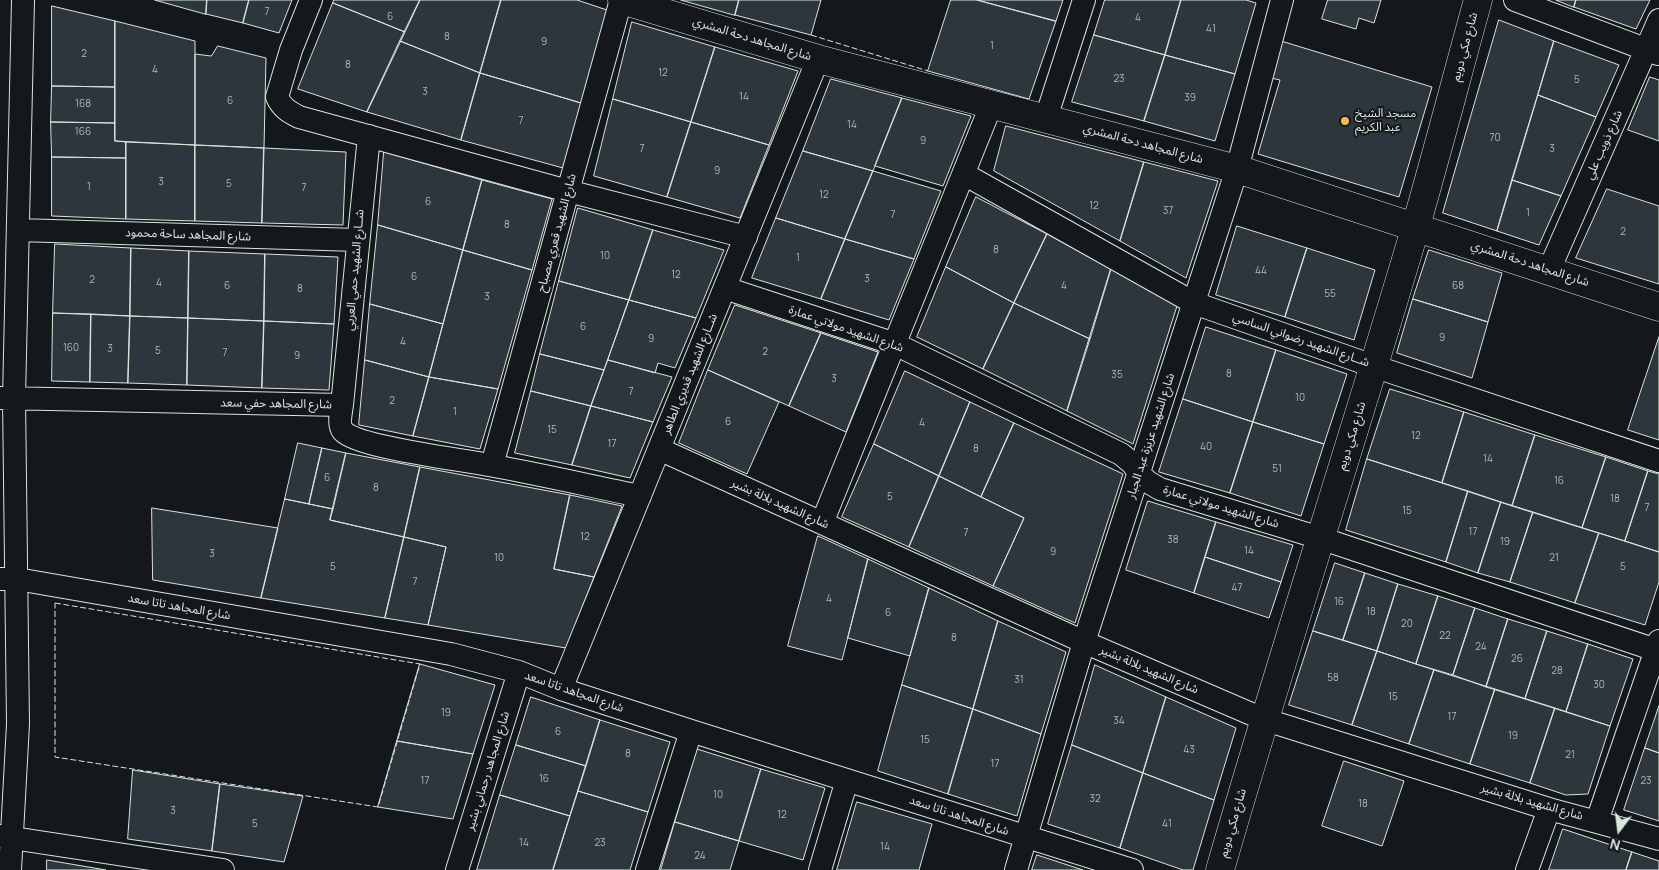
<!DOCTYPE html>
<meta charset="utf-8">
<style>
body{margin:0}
#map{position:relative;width:1659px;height:870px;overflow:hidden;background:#14181c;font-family:Manrope,sans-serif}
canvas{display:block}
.north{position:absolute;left:1594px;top:805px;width:50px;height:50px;-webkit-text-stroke:4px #14181c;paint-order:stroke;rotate:195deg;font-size:14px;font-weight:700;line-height:20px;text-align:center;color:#d8e6dc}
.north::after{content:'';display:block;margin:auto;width:18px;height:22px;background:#d8e6dc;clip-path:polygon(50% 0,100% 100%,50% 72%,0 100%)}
</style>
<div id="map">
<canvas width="1659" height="870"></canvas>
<div class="north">N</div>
</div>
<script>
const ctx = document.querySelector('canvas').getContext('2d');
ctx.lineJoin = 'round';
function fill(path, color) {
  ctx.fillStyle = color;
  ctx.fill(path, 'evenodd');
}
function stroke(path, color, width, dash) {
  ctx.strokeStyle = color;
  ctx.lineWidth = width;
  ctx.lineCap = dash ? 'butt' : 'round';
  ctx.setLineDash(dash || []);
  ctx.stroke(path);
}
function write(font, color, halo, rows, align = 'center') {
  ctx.font = font + ' Manrope,"Noto Sans Arabic",sans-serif';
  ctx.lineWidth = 4;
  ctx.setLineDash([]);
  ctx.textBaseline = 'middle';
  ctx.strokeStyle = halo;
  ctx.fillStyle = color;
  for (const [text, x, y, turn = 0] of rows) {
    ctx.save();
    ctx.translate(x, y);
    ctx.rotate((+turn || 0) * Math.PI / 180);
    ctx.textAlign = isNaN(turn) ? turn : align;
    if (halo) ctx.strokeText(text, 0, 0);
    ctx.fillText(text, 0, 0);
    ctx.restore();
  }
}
const building = new Path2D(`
 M155 0H207L206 14Z
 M207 0H249L243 23 206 14Z
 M249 0H292L279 33 243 23Z
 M334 0H420L405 32 333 3Z
 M420 0H501L480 73 400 41Z
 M501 0H577L607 10 581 103 480 73Z
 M681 0H739L735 15Z
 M739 0H821L811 35 735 15Z
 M951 0H977L1056 21 1029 99 928 71Z
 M977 0H1063L1056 21Z
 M1105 0H1181L1165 55 1094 35Z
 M1181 0H1246L1256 3 1235 74 1165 55Z
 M1328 0H1381L1374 23 1359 18 1356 29 1322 19Z
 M1556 0H1576L1574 7Z
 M1576 0H1650L1636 29 1574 7Z
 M333 3 405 32 367 112 298 89Z
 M52 6 115 21V87L52 86Z
 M1499 20 1554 41 1497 231 1443 213Z
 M115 21 195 41V145L115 141Z
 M632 22 715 47 691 122 613 99Z
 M1094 35 1165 55 1144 121 1072 102Z
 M400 41 480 73 461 140 367 112Z
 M1281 41 1432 87 1399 197 1258 154 1280 80 1271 78Z
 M1554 41 1619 65 1596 117 1538 95Z
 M218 46 266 58 264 148 195 145V54L211 56Z
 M715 47 798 71 769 145 691 122Z
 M1165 55 1235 74 1215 141 1144 121Z
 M480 73 581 103 563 168 461 140Z
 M1650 77 1659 80V141L1628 130Z
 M831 79 902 98 873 171 803 151Z
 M52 86 115 87V123L51 122Z
 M1538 95 1596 117 1561 196 1512 180Z
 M902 98 971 116 943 186 875 166Z
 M613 99 691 122 667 197 594 176Z
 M51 122 115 123V141L126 142V158L52 157Z
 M691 122 769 145 740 218 667 197Z
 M1006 126 1144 162 1120 241 994 171Z
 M126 142 195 145V221L126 219Z
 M195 145 264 148 262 223 195 221Z
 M264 148 346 152 343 225 262 223Z
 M803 151 873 171 845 239 776 218Z
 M384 152 482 180 463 250 378 225Z
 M52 157 126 158V219L52 216Z
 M1144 162 1218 181 1186 278 1120 241Z
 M873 171 941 191 914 259 845 239Z
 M482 180 552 199 532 270 463 250Z
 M1512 180 1561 196 1539 245 1497 231Z
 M1607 189 1659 206V284L1576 258Z
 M976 197 1047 234 1014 303 946 267Z
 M578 208 653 230 629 300 559 281Z
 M776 218 845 239 821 299 752 278Z
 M378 225 463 250 443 324 370 304Z
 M1237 226 1307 248 1285 317 1216 295Z
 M653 230 724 250 696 318 629 300Z
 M1047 234 1111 269 1090 339 1014 303Z
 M845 239 914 259 889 320 821 299Z
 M55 244 131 248 130 316 53 313Z
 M131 248 189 251 188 318 130 316Z
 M1307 248 1375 270 1354 340 1285 317Z
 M463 250 532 270 498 389 429 377Z
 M1429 250 1502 273 1488 322 1413 299Z
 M189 251 265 254 264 321 188 318Z
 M265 254 338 257 334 324 264 321Z
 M946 267 1014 303 983 369 917 337Z
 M1111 269 1177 306 1133 444 1067 411Z
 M559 281 629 300 604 370 540 354Z
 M1413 299 1488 322 1472 378 1397 353Z
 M629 300 696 318 675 368 658 363 655 373 608 360Z
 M1014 303 1090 339 1067 411 983 369Z
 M370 304 443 324 429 377 365 360Z
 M735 305 821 333 789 406 708 370Z
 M53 313 91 314 90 382 52 381Z
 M91 314 130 316 128 383 90 382Z
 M130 316 188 318 187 385 128 383Z
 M188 318 264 321 262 388 187 385Z
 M264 321 334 324 329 390 262 388Z
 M1206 327 1276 350 1253 422 1183 399Z
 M821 333 878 352 846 432 789 406Z
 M1659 337V440L1628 430Z
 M1276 350 1347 374 1324 444 1253 422Z
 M540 354 604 370 591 406 531 391Z
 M365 360 429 377 413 436 359 425Z
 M608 360 672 377 653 422 591 406Z
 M708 370 779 402 747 474 679 443Z
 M905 371 970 402 939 476 874 444Z
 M429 377 498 389 480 449 413 436Z
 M1390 389 1464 412 1442 483 1367 459Z
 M531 391 591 406 572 465 515 453Z
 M1183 399 1253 422 1230 493 1159 472Z
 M970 402 1014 423 981 497 939 476Z
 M591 406 653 422 630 478 572 465Z
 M1464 412 1535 435 1512 506 1442 483Z
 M1253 422 1324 444 1301 516 1230 493Z
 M1014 423 1123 474 1075 623 993 586 1024 518 981 497Z
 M1535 435 1606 457 1582 528 1512 506Z
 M298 443 322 448 309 504 285 499Z
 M874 444 939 476 909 547 842 517Z
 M322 448 346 453 333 509 309 504Z
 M346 453 420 467 404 537 330 520Z
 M1606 457 1648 471 1625 541 1582 528Z
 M1367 459 1468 491 1446 562 1346 530Z
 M420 467 570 495 554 569 594 577 566 648 428 625 446 547 404 537Z
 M1648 471 1659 474V552L1625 541Z
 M939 476 1024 518 993 586 909 547Z
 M1468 491 1501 502 1478 573 1446 562Z
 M570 495 622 506 594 577 554 569Z
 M285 499 333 509 330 520 404 537 385 618 261 598Z
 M1148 501 1216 522 1194 593 1126 570Z
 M1501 502 1533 512 1510 582 1478 573Z
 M152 508 278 528 261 598 153 580Z
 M1533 512 1599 533 1575 603 1510 582Z
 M1216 522 1293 545 1281 582 1205 557Z
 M1599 533 1659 552V582L1645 625 1575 603Z
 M818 536 868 559 842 660 788 646Z
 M404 537 446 547 428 625 385 618Z
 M1205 557 1281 582 1269 618 1194 593Z
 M868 559 929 588 910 656 848 638Z
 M1335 563 1365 573 1343 640 1313 631Z
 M1365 573 1398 584 1377 651 1343 640Z
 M1398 584 1438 596 1416 664 1377 651Z
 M929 588 998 621 973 709 902 685Z
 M1438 596 1475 608 1453 675 1416 664Z
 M1475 608 1508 619 1486 687 1453 675Z
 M1508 619 1547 631 1525 699 1486 687Z
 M998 621 1066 652 1041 734 973 709Z
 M1313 631 1377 651 1352 725 1289 705Z
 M1547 631 1588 644 1566 712 1525 699Z
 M1588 644 1633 659 1610 726 1566 712Z
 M1377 651 1434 670 1409 744 1352 725Z
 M420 664 495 685 473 754 397 741Z
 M1095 665 1166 697 1143 773 1072 745Z
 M1434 670 1495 689 1470 764 1409 744Z
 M902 685 973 709 948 794 878 771Z
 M1495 689 1555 708 1530 783 1470 764Z
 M531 697 600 720 586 766 516 745Z
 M1166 697 1236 728 1214 800 1143 773Z
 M1659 706V753L1645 748Z
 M1555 708 1610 726 1588 794 1566 795 1530 783Z
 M973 709 1041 734 1017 816 948 794Z
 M600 720 670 742 648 812 578 791Z
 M397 741 473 754 453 819 378 807Z
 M516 745 586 766 570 816 500 795Z
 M1072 745 1143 773 1120 848 1048 824Z
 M1645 748 1659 753V821L1624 810Z
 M697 749 761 769 739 841 675 822Z
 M1344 761 1404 781 1382 846 1322 826Z
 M761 769 825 788 803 860 739 841Z
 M133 770 220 784 212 851 128 839Z
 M1143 773 1214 800 1193 870H1183L1120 848Z
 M220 784 303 796 284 862 212 851Z
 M578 791 648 812 630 870H553Z
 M500 795 570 816 553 870H477Z
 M857 802 932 824 919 870H837Z
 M675 822 739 841 730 870H661Z
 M1563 829 1632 852 1626 870H1549Z
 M1632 852 1659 861V870H1626Z
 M1037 855 1083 870H1032Z
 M47 860 106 870H47Z`);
fill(building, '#2c363c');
stroke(building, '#d8e6dc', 1);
const minor = new Path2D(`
 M311 0 291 50 277 97C282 108 289 112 299 117L568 191 746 237
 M1515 0 1658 54
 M1046 118 1084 0
 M964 174 1194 303 1373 366 1659 461
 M18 230 358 240
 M1549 270 1659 20
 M725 288 895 344 1121 454 1133 464 1139 474 1148 482 1160 489 1320 538 1656 650
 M1 398 342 405C341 412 338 425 343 431 358 448 467 460 494 466 543 475 591 486 640 496
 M342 405 369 136
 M659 449 1084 642 1263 719 1549 809 1659 839
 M492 465 621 0
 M822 523 992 103
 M0 579H17L451 654 519 672 561 689 691 731 1132 870
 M561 689 818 59
 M1597 821 1659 641
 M0 836 223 870
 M10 870 18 724 14 398 23 0
 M457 870 519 672
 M647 870 691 731
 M820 870 847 780
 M1016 870 1084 642 1237 169 1282 0
 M1527 870 1549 809`);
const tertiary = new Path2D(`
 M622 0 818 59 1237 169 1659 307
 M1220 870C1282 655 1352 443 1415 229 1437 153 1457 76 1478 0`);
stroke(minor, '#d8e6dc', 24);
stroke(tertiary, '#d8e6dc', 29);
stroke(minor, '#14181c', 22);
stroke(tertiary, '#14181c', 28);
stroke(new Path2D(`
 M811 35 928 71
 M55 603 420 664 378 807 55 757Z`), '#d8e6dc', 1, [6, 2.5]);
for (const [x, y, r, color] of [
 [1345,121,5,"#ffb74d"]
]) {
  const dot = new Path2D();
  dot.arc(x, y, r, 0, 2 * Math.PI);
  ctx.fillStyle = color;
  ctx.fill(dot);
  stroke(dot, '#14181c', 2);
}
write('10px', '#adbab4', null, [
 ["7",267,12],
 ["6",390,17],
 ["4",1138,18],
 ["41",1211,29],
 ["8",447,37],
 ["9",544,42],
 ["1",992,46],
 ["2",84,54],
 ["8",348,65],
 ["4",155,70],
 ["12",663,73],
 ["23",1119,79],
 ["5",1577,80],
 ["3",425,92],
 ["14",744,97],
 ["39",1190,98],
 ["6",230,101],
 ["168",83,104],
 ["7",521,121],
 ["14",852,125],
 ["166",83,132],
 ["70",1495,138],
 ["9",923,141],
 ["7",642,149],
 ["3",1552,149],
 ["9",717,171],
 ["3",161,182],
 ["5",229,184],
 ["1",89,187],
 ["7",304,188],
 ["12",824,195],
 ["6",428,202],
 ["12",1094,206],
 ["37",1168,211],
 ["1",1528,213],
 ["7",893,215],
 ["8",507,225],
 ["2",1623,232],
 ["8",996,250],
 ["10",605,256],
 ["1",798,258],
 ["44",1261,271],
 ["12",676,275],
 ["6",414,277],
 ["3",867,279],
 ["2",92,280],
 ["4",159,283],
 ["6",227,286],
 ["4",1064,286],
 ["68",1458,286],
 ["8",300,289],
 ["55",1330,294],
 ["3",487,297],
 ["6",583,327],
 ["9",1442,338],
 ["9",651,339],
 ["4",403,342],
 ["160",71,348],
 ["3",110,349],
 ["5",158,351],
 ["2",765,352],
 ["7",225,353],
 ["9",297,356],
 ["8",1229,374],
 ["35",1117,375],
 ["3",834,379],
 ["7",631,392],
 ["10",1300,398],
 ["2",392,401],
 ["1",455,412],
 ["6",728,422],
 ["4",922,423],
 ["15",552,430],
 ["12",1416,436],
 ["17",612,444],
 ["40",1206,447],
 ["8",976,449],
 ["14",1488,459],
 ["51",1277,469],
 ["6",327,478],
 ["16",1559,481],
 ["8",376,488],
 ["5",890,497],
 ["18",1615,499],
 ["7",1647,508],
 ["15",1407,511],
 ["17",1473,532],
 ["7",966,533],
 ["12",585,537],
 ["38",1173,540],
 ["19",1505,542],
 ["14",1249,551],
 ["9",1053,552],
 ["3",212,554],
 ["10",499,558],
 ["21",1554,558],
 ["5",333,567],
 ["5",1623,567],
 ["7",415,582],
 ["47",1237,588],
 ["4",829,599],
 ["16",1339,602],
 ["18",1371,612],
 ["6",888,613],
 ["20",1407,624],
 ["22",1445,636],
 ["8",954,638],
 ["24",1481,647],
 ["26",1517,659],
 ["28",1557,671],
 ["58",1333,678],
 ["31",1019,680],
 ["30",1599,685],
 ["15",1393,697],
 ["19",446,713],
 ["17",1452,717],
 ["34",1119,721],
 ["6",558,732],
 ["19",1513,736],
 ["15",925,740],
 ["43",1189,750],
 ["8",628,754],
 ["21",1570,755],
 ["17",995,764],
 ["16",544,779],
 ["17",425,781],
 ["23",1646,781],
 ["10",718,795],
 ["32",1095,799],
 ["18",1363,804],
 ["3",173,811],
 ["12",782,815],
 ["5",255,824],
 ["41",1167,824],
 ["14",524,843],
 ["23",600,843],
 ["14",885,847],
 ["24",700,856]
]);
write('12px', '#d8e6dc', '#14181c', [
 ["شارع المجاهد دحة المشري",752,39,17],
 ["شارع مكي دويم",1465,47,-75],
 ["شارع المجاهد دحة المشري",1143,144,15],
 ["شارع ذويب علي",1604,145,-66],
 ["شارع الشهيد قعري مصباح",557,233,-75],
 ["شارع المجاهد ساحة محمود",188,235,2],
 ["شارع المجاهد دحة المشري",1530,264,18],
 ["شــارع الشهيد حمي العربي",355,270,-85],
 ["شارع الشهيد مولاتي عمارة",846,329,19],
 ["شــارع الشهيد رضواني الساسي",1301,340,19],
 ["شــارع الشهيد قديري الطاهر",690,374,-68],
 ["شارع المجاهد حفي سعد",276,404,1],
 ["شارع الشهيد عزيزة عبد الجبار",1151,436,-72],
 ["شارع مكي دويم",1352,436,-73],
 ["شارع الشهيد بلالة بشير",780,504,24],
 ["شارع الشهيد مولاتي عمارة",1221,507,17],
 ["شارع المجاهد تاتا سعد",179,607,10],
 ["شارع الشهيد بلالة بشير",1149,670,23],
 ["شارع المجاهد تاتا سعد",574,692,19],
 ["شارع المجاهد رحماني بشير",488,771,-73],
 ["شارع الشهيد بلالة بشير",1532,802,16],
 ["شارع المجاهد تاتا سعد",959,816,18],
 ["شارع مكي دويم",1233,823,-74]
]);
write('12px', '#d8e6dc', '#14181c', [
 ["مسجد الشيخ",1355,114],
 ["عبد الكريم",1355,128]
], 'left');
</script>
